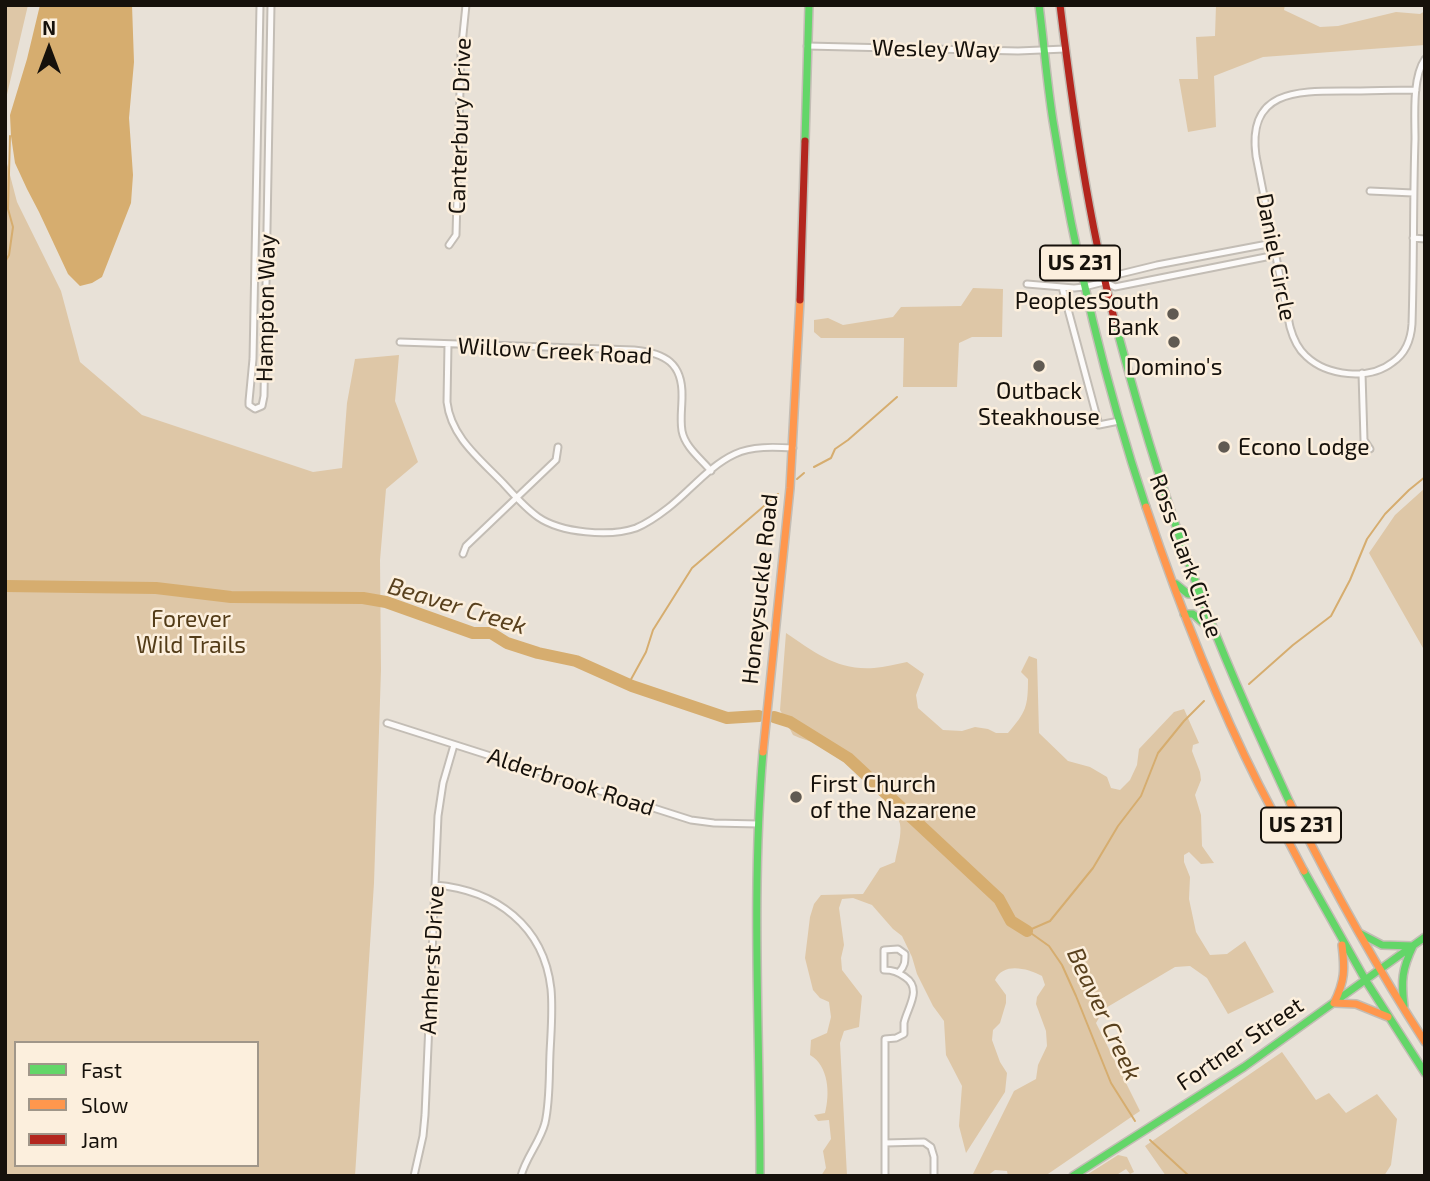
<!DOCTYPE html>
<style>
body{margin:0}
#map{position:relative;width:1430px;height:1181px;overflow:hidden;background:#e8e1d7;font-family:"Exo 2",sans-serif}
canvas{display:block}
.frame{position:absolute;inset:0;border:7px solid #16110b;pointer-events:none}
.legend{position:absolute;left:14px;top:1041px;width:245px;height:126px;box-sizing:border-box;background:#fcefdd;border:2px solid #a09689;margin:0;padding:9px 12px;list-style:none;font-size:21px;color:#16110b}
.legend li{display:flex;align-items:center;gap:14px;height:35px}
.legend b{width:35px;border:2px solid #a09689}
.north{position:absolute;left:14px;top:14px;width:70px;height:70px;-webkit-text-stroke:5px #fcefdd;paint-order:stroke;rotate:0deg;font-size:19px;font-weight:700;line-height:28px;text-align:center;color:#16110b}
.north::after{content:'';display:block;margin:auto;width:24px;height:32px;background:#16110b;clip-path:polygon(50% 0,100% 100%,50% 72%,0 100%)}
</style>
<div id="map">
<canvas width="1430" height="1181"></canvas>
<div class="frame"></div>
<ul class="legend">
<li><b style="height:9px;background:#63d668"></b>Fast</li>
<li><b style="height:9px;background:#ff974d"></b>Slow</li>
<li><b style="height:9px;background:#b3261e"></b>Jam</li>
</ul>
<div class="north">N</div>
</div>
<script>
const ctx = document.querySelector('canvas').getContext('2d');
ctx.lineJoin = 'round';
function fill(path, color) {
  ctx.fillStyle = color;
  ctx.fill(path, 'evenodd');
}
function stroke(path, color, width, dash) {
  ctx.strokeStyle = color;
  ctx.lineWidth = width;
  ctx.lineCap = dash ? 'butt' : 'round';
  ctx.setLineDash(dash || []);
  ctx.stroke(path);
}
function write(font, color, halo, rows, align = 'center') {
  ctx.font = font + ' "Exo 2",sans-serif';
  ctx.lineWidth = 5;
  ctx.setLineDash([]);
  ctx.textBaseline = 'middle';
  ctx.strokeStyle = halo;
  ctx.fillStyle = color;
  for (const [text, x, y, turn = 0] of rows) {
    ctx.save();
    ctx.translate(x, y);
    ctx.rotate((+turn || 0) * Math.PI / 180);
    ctx.textAlign = isNaN(turn) ? turn : align;
    if (halo) ctx.strokeText(text, 0, 0);
    ctx.fillText(text, 0, 0);
    ctx.restore();
  }
}
fill(new Path2D(`
 M5 5H28L5 103Z
 M1216 5H1285L1284 10 1320 27 1338 26 1396 12 1420 14 1425 11V45L1263 57 1214 76 1216 127 1188 132 1179 79H1198L1196 37 1215 36Z
 M5 156 17 202 61 291 80 362 142 415 313 472 342 468 347 403 355 359 399 355 395 401 418 462 386 489 380 560 381 670 374 883 355 1176H5ZM16 1043H257V1165H16Z
 M973 288 1003 289 1002 337H972L959 343 957 387H903L904 338H821L814 332V320L828 318 843 325 893 317 901 307 961 306Z
 M1425 488V644L1423 648 1369 553 1395 515Z
 M786 633C814 652 838 671 874 668 885 667 896 664 907 662L924 674 916 695 918 708 943 730 962 731 975 727 988 729 996 733H1008C1026 712 1028 707 1028 679L1021 672 1029 656 1037 659 1039 733 1068 761 1090 767 1107 777 1111 788 1120 790 1130 780 1137 765 1139 749 1174 712 1184 709 1199 743 1193 745 1192 751 1200 772 1201 780 1195 795 1201 815 1202 846 1214 863 1201 864 1189 852 1184 855V862L1190 877 1189 899 1196 932 1210 955 1227 954 1245 941 1274 992 1228 1014 1207 978 1190 966 1175 967 1104 1009 1096 1023 1140 1111 1045 1176H1008L1007 1171 995 1170 987 1176H972L1014 1091 1036 1079 1038 1065 1047 1046 1046 1031 1036 1004 1037 997 1045 985 1042 976C1027 968 1003 962 995 980L1006 995V1003L1000 1023 993 1030 992 1040 1000 1062 1007 1073 1005 1092 966 1153 959 1126 962 1086 946 1055 944 1021 933 1006 917 974 912 957 902 936 893 929 872 905 853 898 842 899 839 908 844 945 841 958 842 970 862 996 859 1027 844 1031 840 1043 847 1176H815H821L826 1168 823 1151 831 1139 829 1120 818 1121 814 1115 825 1113C830 1094 829 1066 810 1055L811 1040 827 1033 831 1017 829 1002 820 998 813 990 805 958 810 917 814 904 821 895 863 894 880 868 895 862C897 850 902 835 900 824 896 801 840 757 819 745 811 741 801 739 793 735L780 710Z
 M1282 1052 1316 1100 1329 1093 1346 1113 1377 1094 1397 1119 1391 1165 1384 1176H1166L1145 1146Z
 M1118 1155 1127 1157 1134 1172 1130 1174 1126 1169 1115 1176H1085Z`), '#dec7a7');
fill(new Path2D(`
 M40 5H132L134 62 129 118 133 175 131 203 102 277 92 283 80 286 68 274 39 212 27 189 15 163 11 136 10 115 27 59Z`), '#d6ad6f');
stroke(new Path2D(`
 M5 262 9 255 13 227 8 209 10 136
 M814 467 831 458 835 449 848 440 897 397
 M797 479 804 473
 M629 683 646 652 653 630 692 568 778 494
 M1249 684 1293 645 1331 616 1350 580 1367 539 1385 514 1409 490 1425 477
 M1027 931 1050 921 1093 868 1118 826 1141 796 1158 753 1184 721 1204 701
 M1028 931 1049 946 1062 965 1076 996 1111 1083 1135 1121
 M1150 1140 1189 1176`), '#d6ad6f', 2);
stroke(new Path2D(`
 M5 586 156 588 231 597 363 598 386 602 473 633H491L507 643 538 653 576 661 632 686 727 718 759 716
 M774 717 790 722 848 758 999 899 1011 921 1027 931`), '#d6ad6f', 12);
const street = new Path2D(`
 M260 5 253 359 249 401V405L255 409 262 406 264 396 271 5
 M807 46 1018 51 1065 49
 M1416 90C1393 90 1369 91 1346 91 1297 91 1247 90 1256 156L1290 327C1293 338 1297 348 1306 356 1327 376 1369 381 1393 362 1406 353 1411 339 1412 324 1414 262 1413 201 1415 139 1415 116 1412 78 1425 59
 M1370 191 1413 193
 M1413 238 1425 239
 M449 245 456 235 461 54 466 5
 M1107 283 1115 287 1276 255
 M1027 284 1074 288 1084 287 1104 282 1112 276 1157 265 1273 243
 M1062 287 1099 425 1119 421
 M400 342 634 350C665 353 683 363 682 397 682 408 680 420 682 431 685 447 701 459 711 471
 M448 344 447 402C451 437 480 459 503 483 514 495 525 508 538 517 561 533 610 537 636 528 648 523 659 515 668 508 690 491 709 466 735 454 752 446 774 447 793 448
 M1362 373 1364 440 1370 449
 M463 554 466 546 556 460 558 447
 M387 723 691 820 714 823 758 824
 M435 885C496 890 544 926 551 989 553 1010 551 1032 550 1053 549 1076 550 1101 545 1123 540 1142 526 1157 521 1176
 M885 1143 924 1142 931 1147 934 1157V1176
 M414 1176 423 1136 425 1115 438 816 443 783 454 745
 M885 1176V1039L896 1038 904 1034C904 1032 904 1025 904 1023 907 1008 923 989 905 977 898 972 893 970 884 970V950L898 949 905 954C905 962 905 966 899 972`);
const fast = new Path2D(`
 M1039 5C1044 44 1047 83 1053 121 1074 252 1104 381 1146 507
 M805 141 809 5
 M1115 322C1141 420 1170 517 1207 612 1232 677 1261 740 1290 803
 M1176 584 1188 594H1199
 M1184 614H1193L1211 630
 M1304 871 1366 981 1425 1073
 M1361 934 1382 945 1413 946C1402 969 1401 981 1404 1006
 M760 1176C760 1035 751 893 763 752
 M1073 1176 1244 1067 1425 937`);
const slow = new Path2D(`
 M1146 507C1178 602 1214 696 1259 785 1274 814 1289 842 1304 871
 M763 752 790 488 800 300
 M1290 803C1331 885 1375 965 1425 1042
 M1342 945C1345 969 1345 981 1334 1003L1356 1004 1388 1017`);
const jam = new Path2D(`
 M1060 5C1073 111 1088 218 1115 322
 M800 300 805 141`);
stroke(street, '#c3bdb5', 9);
stroke(fast, '#c3bdb5', 10);
stroke(slow, '#c3bdb5', 10);
stroke(jam, '#c3bdb5', 10);
stroke(street, '#fcfaf9', 5);
stroke(fast, '#63d668', 7);
stroke(slow, '#ff974d', 7);
stroke(jam, '#b3261e', 7);
for (const [x, y, r, color] of [
 [1173,314,7,"#605a52"],
 [1174,342,7,"#605a52"],
 [1039,366,7,"#605a52"],
 [1224,447,7,"#605a52"],
 [796,797,7,"#605a52"]
]) {
  const dot = new Path2D();
  dot.arc(x, y, r, 0, 2 * Math.PI);
  ctx.fillStyle = color;
  ctx.fill(dot);
  stroke(dot, '#fcefdd', 2.5);
}
for (const [x, y, w] of [
 [1080,263,80],
 [1301,825,80]
]) {
  const box = new Path2D();
  box.roundRect(x - w / 2, y - 17.5, w, 35, 5);
  ctx.fillStyle = '#fcefdd';
  ctx.fill(box);
  stroke(box, '#16110b', 2);
}
write('bold 21px', '#16110b', null, [
 ["US 231",1080,263],
 ["US 231",1301,825]
]);
write('23px', '#16110b', '#fcefdd', [
 ["Wesley Way",936,49,1],
 ["Canterbury Drive",460,126,-88],
 ["Daniel Circle",1276,257,79],
 ["Hampton Way",266,308,-89],
 ["Willow Creek Road",555,351,3],
 ["Ross Clark Circle",1186,556,70],
 ["Honeysuckle Road",760,589,-84],
 ["Alderbrook Road",571,782,18],
 ["Amherst Drive",432,960,-87],
 ["Fortner Street",1240,1044,-34]
]);
write('23px', '#16110b', '#fcefdd', [
 ["PeoplesSouth",1159,301,"right"],
 ["Bank",1159,327,"right"],
 ["Domino's",1174,367],
 ["Outback",1039,391],
 ["Steakhouse",1039,417],
 ["Econo Lodge",1238,447,"left"],
 ["First Church",810,784,"left"],
 ["of the Nazarene",810,810,"left"]
]);
write('23px', '#533c18', '#fcefdd', [
 ["Forever",191,619],
 ["Wild Trails",191,645]
]);
write('italic 24px', '#59411e', '#fcefdd', [
 ["Beaver Creek",457,606,17],
 ["Beaver Creek",1104,1014,65]
]);
</script>
